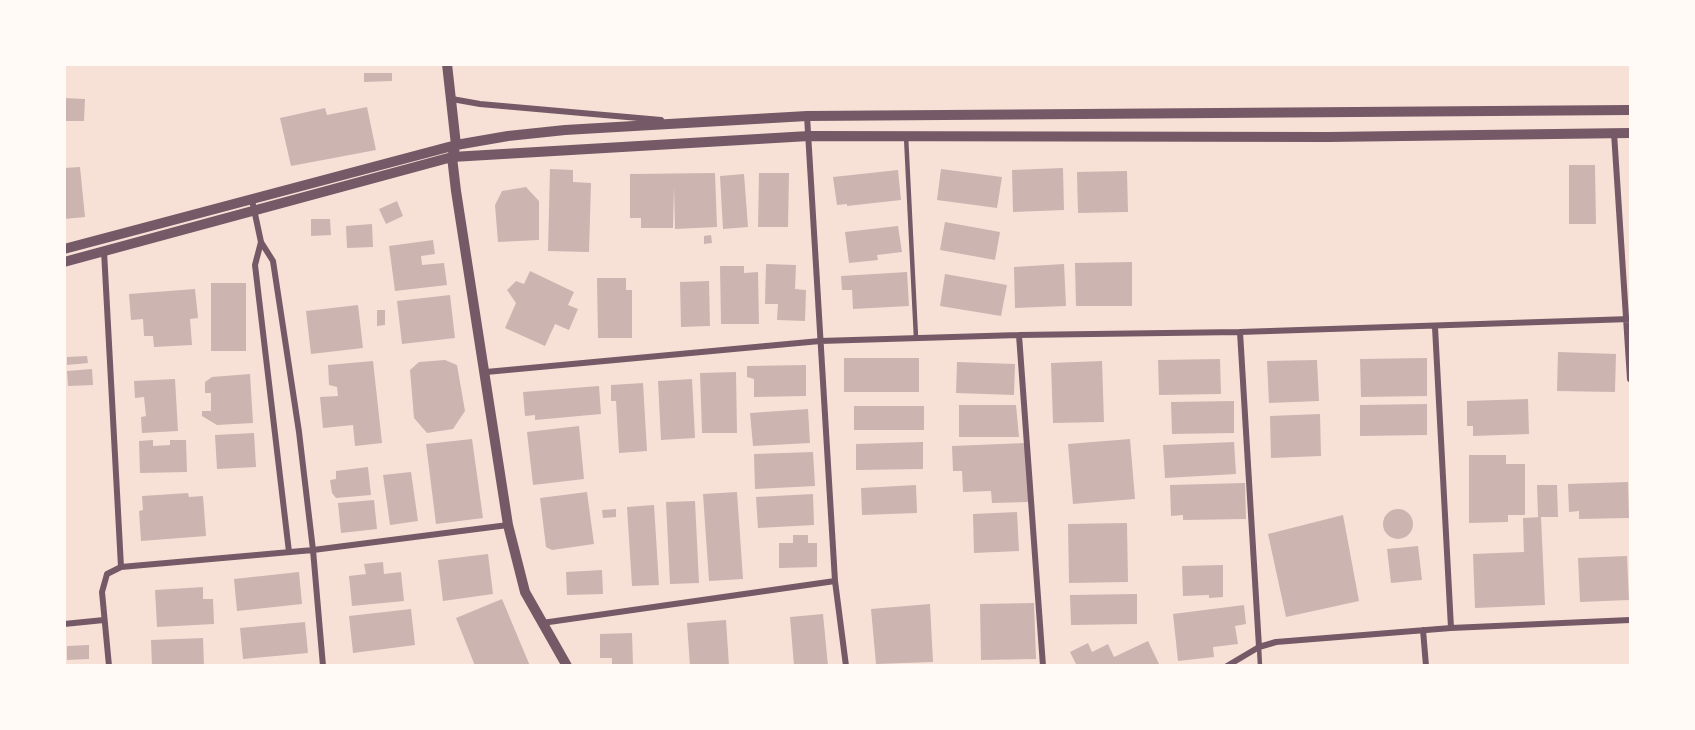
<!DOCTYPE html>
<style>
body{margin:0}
#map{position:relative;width:1695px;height:730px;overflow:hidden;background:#f7e1d7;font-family:Lato,sans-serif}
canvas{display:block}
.frame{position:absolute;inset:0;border:66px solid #fffaf5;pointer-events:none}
</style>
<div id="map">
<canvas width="1695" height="730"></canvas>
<div class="frame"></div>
</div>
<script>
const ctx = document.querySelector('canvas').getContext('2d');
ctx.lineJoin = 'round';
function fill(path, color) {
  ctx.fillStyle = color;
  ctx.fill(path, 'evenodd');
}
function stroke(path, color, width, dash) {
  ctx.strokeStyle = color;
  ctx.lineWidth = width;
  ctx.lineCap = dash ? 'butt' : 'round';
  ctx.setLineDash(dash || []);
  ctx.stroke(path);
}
fill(new Path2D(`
 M364 73H392V81L364 82Z
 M64 98 85 99 84 121H64Z
 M367 107 376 150 291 166 280 118 325 108 327 115Z
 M1569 165H1595L1596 224H1569Z
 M80 167 85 217 64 219V168Z
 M1063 168 1064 210 1013 212 1012 170Z
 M550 169 573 170V182L591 183 589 252 548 251Z
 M941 169 1002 177 997 208 937 200Z
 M898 170 901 200 847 206V204L837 205 833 177Z
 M1127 171 1128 212 1078 213 1077 172Z
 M715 173 717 227 675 229 674 186 673 228H641V218H630V174Z
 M759 173H789L788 227H758Z
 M744 174 748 227 723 229 720 176Z
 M526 187 539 201V240L498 242 495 205 502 191Z
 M397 201 403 216 386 224 379 209Z
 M311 219H330L331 235 311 236Z
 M945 222 1000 232 995 260 940 250Z
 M372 224 373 247 347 248 346 226Z
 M898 226 902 252 877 255 878 260 849 263 845 232Z
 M711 235 712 243 704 244V236Z
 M433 240 435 254 421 256 422 265 444 263 447 285 395 291 389 246Z
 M1132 262V306H1076L1075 263Z
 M766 264 796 265 795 289 806 290 805 321 777 320 778 304H765Z
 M1064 264 1066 306 1015 308 1014 267Z
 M720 266H744V273L758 272 759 324H721Z
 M530 271 574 292 568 305 578 309 569 330 555 324 545 346 505 328 516 303 507 290 516 281 524 284Z
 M907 272 909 306 853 309 852 290H842L841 276Z
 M945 274 1007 285 1001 316 940 306Z
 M597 278H626V290H632V338H598Z
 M709 281 710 326 681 327 680 282Z
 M211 283H246V351H211Z
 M195 289 198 318 190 319 192 345 154 347 153 336H144L143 319 131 320 129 294Z
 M450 295 455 338 402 344 397 301Z
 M358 305 363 348 311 354 306 311Z
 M377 310H385V325L377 326Z
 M1558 352 1616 354 1615 392 1557 391Z
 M87 356 88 363 67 365V357Z
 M844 358H919V392H844Z
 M1427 358V396L1361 397 1360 359Z
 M1220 359 1221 394 1159 395 1158 360Z
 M445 360 457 365 465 411 453 429 427 433 414 418 410 370 419 362Z
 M1317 360 1319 401 1269 403 1267 361Z
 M373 361 382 443 355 446 353 425 323 428 320 397 338 396 337 387 329 385 328 365Z
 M1102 361 1104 422 1053 423 1051 363Z
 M957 362 1015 364 1014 395 956 393Z
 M806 365V396L754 397V379L747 377V366Z
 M92 369 93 385 68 386 67 371Z
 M736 372 737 433H702L700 373Z
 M250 374 253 423 217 425 202 416V411H211V393H205V382L212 377Z
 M175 379 178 431 142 433 141 417 146 416 144 397 135 398 134 381Z
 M692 379 695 438 661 440 658 381Z
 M643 383 647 451 619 453 616 401H611V385Z
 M599 386 601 414 535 420V415L525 416 523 392Z
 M1528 399 1529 434 1473 436V426H1467V401Z
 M1234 401V433L1172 434 1171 402Z
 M1427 404V435L1360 436V405Z
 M959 405H1016L1019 437H959Z
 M854 406H924V430H854Z
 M808 409 810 443 753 446 750 413Z
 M1320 414 1321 456 1271 458 1270 416Z
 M579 426 584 479 533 485 527 432Z
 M254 433 256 467 217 469 215 435Z
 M472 439 483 518 436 524 426 444Z
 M1130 439 1135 499 1073 504 1068 444Z
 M153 440V446L170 445V440H186L187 472 140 473 139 441Z
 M923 442V469L856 470V444Z
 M1234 442 1236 474 1165 478 1163 445Z
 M1026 443 1029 502 992 503 991 491 963 492 962 471H953L952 446Z
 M813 452 815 486 755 489 754 454Z
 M1469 455H1506V464H1525V515H1508V522L1469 523Z
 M368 467 371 495 336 498 332 493 330 480 336 479V471Z
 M411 472 418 521 390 525 383 475Z
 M1628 482 1629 518 1579 519V511L1569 512 1568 484Z
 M1245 483 1246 519 1183 520V515L1171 516 1170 485Z
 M916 485 917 513 862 515 861 488Z
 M1537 485H1557L1558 517H1538Z
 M587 492 594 544 552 550 546 547 540 498Z
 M737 492 743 579 709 581 703 494Z
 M188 493 189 497 203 496 206 536 141 541 139 511 143 510 142 496Z
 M813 494 814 525 758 528 756 497Z
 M374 500 377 529 341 533 338 503Z
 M695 501 699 583 670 584 666 502Z
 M654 505 659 585 632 586 627 507Z
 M1383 524a15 15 0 1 1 30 0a15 15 0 1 1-30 0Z
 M616 509V517L603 518 602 510Z
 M1017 512 1019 551 974 553 973 514Z
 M1343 515 1359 601 1286 617 1268 534Z
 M1541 517 1545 605 1475 608 1473 554 1524 552 1523 518Z
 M1127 523 1128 582 1069 583 1068 524Z
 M793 535H808V543H817V567L779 568V543H793Z
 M1418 546 1422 580 1391 583 1387 549Z
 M488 554 493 594 443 601 438 560Z
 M1627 556 1629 600 1580 602 1578 558Z
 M383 562 384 574 401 572 404 601 352 606 349 576 366 574 364 564Z
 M1223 565V597L1209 598V595L1183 596 1182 566Z
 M602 570 603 594 567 595 566 572Z
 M299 572 302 604 237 611 234 579Z
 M203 587V599H213L214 624 157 627 155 590Z
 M1137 594V624L1071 625 1070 595Z
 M502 599 530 666H475L456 618Z
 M1034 603 1036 659 981 660 980 604Z
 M930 604 933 662 876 664 871 609Z
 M1244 605 1246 624 1235 626 1238 644 1213 647 1214 657 1178 661 1173 614Z
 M411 609 415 645 353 653 349 616Z
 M823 614 828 666H794L790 617Z
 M726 620 729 666H690L687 623Z
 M305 622 308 653 243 659 240 628Z
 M632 633 633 666H612V658H600V634Z
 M203 638 204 666H152L151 640Z
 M1148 641 1160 666H1077L1070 652 1088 643 1092 652 1108 644 1114 657Z
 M89 645V659L67 660V646Z`), '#ccb4b1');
stroke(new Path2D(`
 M906 136 916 338
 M1259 647 1260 666`), '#755966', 4.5);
stroke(new Path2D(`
 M452 99 480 104 661 120
 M807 116 835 581 846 666
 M1614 133 1630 379
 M252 200 261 242 273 261 299 432 313 550 323 666
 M261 242 255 265 289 552
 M104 251 121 567
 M1435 327 1451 628
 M1240 332 1259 647
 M1019 335 1043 666
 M486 372 820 341 1019 335 1240 332 1630 319
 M542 623 835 581
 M64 624 104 620
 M1423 630 1426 666
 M109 666 102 592 107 574 121 567 313 550 508 525
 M1227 666 1259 647 1276 642 1451 628 1630 620`), '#755966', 6);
stroke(new Path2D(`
 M447 64 456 145 452 157 456 191 508 525 525 592 567 666
 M64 249 456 145 508 136 565 130 807 116 1630 110
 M64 262 452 157 809 136 1328 137 1630 133`), '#755966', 10);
</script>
